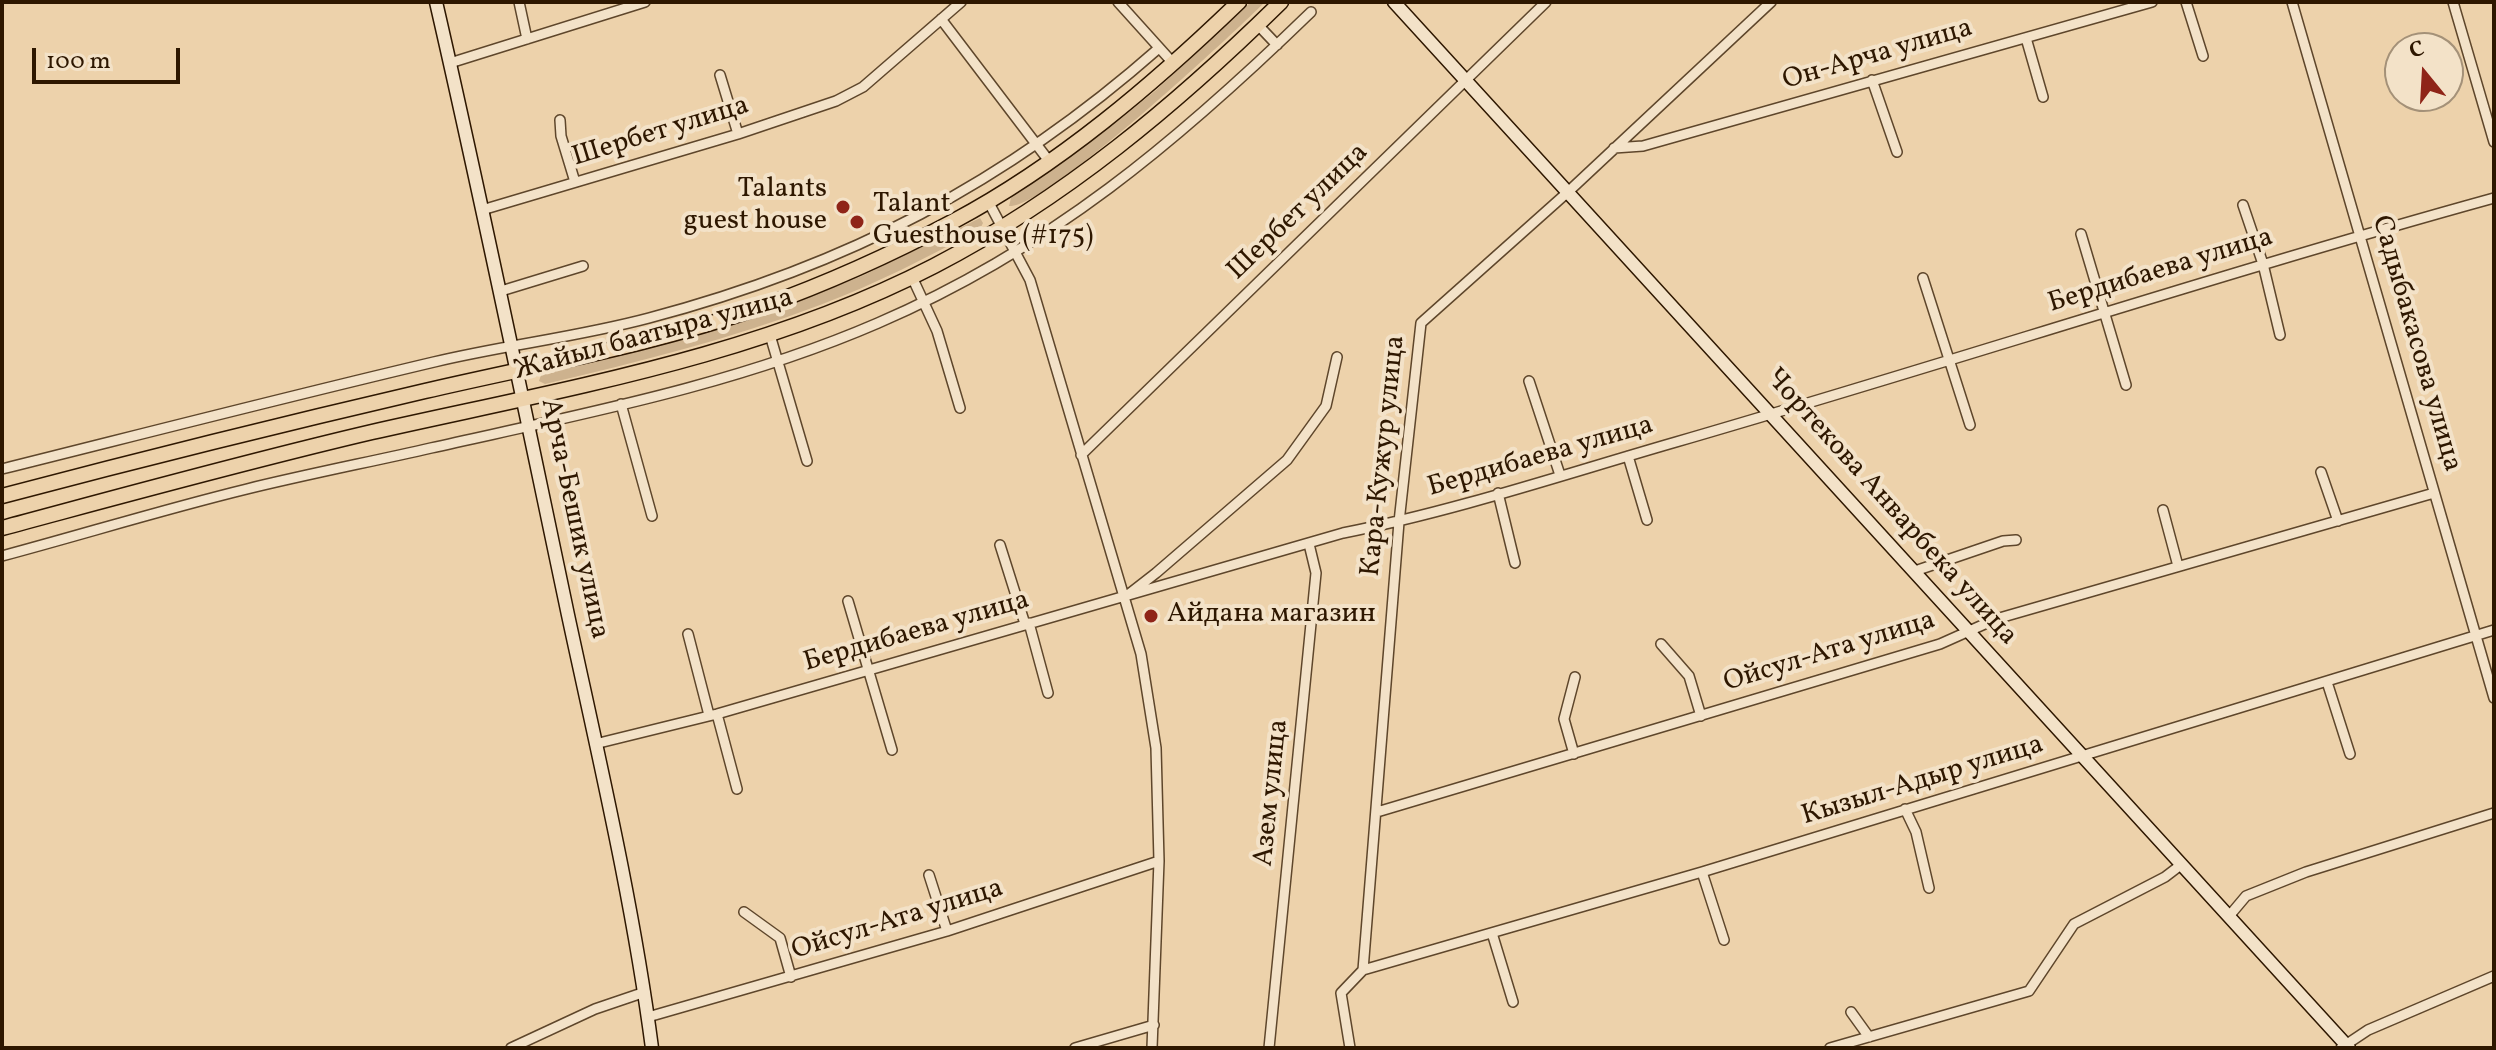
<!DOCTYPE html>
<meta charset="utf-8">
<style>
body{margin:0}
#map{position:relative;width:2496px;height:1050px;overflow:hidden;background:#edd2ab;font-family:Vollkorn,serif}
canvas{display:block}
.frame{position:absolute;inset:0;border:4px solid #2e1700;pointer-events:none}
.north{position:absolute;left:2384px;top:32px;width:80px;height:80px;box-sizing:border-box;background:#f3e2c8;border:2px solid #a49178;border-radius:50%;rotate:342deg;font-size:22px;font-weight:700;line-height:32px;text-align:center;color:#2e1700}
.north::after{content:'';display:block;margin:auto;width:28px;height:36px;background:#8f2418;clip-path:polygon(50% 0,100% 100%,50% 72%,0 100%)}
.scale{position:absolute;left:32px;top:48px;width:148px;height:36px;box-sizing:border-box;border:4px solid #2e1700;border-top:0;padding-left:10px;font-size:24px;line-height:28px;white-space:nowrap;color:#2e1700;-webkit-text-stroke:6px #f3e2c8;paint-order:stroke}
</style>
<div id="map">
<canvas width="2496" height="1050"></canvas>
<div class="frame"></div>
<div class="north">С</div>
<div class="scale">100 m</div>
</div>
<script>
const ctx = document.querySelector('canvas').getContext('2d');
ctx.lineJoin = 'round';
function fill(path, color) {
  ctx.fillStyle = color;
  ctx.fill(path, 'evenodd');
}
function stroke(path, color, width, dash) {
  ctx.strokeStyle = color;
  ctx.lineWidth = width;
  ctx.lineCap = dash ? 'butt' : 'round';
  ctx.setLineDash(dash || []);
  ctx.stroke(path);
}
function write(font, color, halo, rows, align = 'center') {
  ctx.font = font + ' Vollkorn,serif';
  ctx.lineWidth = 8;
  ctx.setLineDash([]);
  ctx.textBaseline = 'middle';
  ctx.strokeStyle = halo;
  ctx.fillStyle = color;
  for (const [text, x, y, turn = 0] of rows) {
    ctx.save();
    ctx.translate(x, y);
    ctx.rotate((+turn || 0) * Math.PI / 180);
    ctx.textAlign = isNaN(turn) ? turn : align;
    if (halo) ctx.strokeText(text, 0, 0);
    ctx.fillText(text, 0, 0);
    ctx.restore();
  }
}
fill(new Path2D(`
 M1251 2H1265C1233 34 1043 211 1009 206L1011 198 1104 132 1155 91Z
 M980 218 983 223 980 229C928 257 876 284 820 305 731 339 638 362 545 384L539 381 542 372 662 344 774 311 862 276Z`), '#cdb28e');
const street = new Path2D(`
 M519 2 527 39
 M1118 2 1173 63
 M2186 2 2203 56
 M2292 2 2494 698
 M2453 2 2494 142
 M941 19 1049 161
 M1258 25 1277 45
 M2026 38 2043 97
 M450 63 645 2
 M720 75 738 134
 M1872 80 1897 152
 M560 120 561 136 575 182
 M1614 148 1643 146 2152 2
 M988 201 1030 280 1141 654 1156 748 1159 861 1152 1048
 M2243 205 2263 264 2280 335
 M482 210 738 134 836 101 863 87 961 2
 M2081 234 2126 385
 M912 277 937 331 960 408
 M1923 278 1970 425
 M501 291 583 266
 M770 335 807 461
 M1529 381 1560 475
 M621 404 652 516
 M1081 455 1546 2
 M1628 456 1647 520
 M2 469C146 433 290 396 434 362 505 345 578 337 649 318 846 266 1006 183 1159 48
 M2321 472 2338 521
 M1498 493 1515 563
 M2163 510 2178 566
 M1000 545 1025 624
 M2 556C84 534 165 509 247 489 308 474 370 462 431 448 582 414 735 385 878 323 1050 249 1178 141 1311 12
 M1915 571 2003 541 2016 540
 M1129 594 1156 573 1287 460 1326 406 1337 357
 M848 601 892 750
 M1029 623 1048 693
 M688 634 709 715
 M1661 644 1689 676 1701 716
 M2327 682 2350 754
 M717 714 737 789
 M595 744 717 714 1343 533C1455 511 1565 474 1676 442 1949 363 2219 274 2494 198
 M1574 754 1564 719 1575 677
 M1905 809 1916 832 1929 888
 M1377 812 1940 644 1996 619 2434 493
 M1702 872 1724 940
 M929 875 947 931
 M744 912 780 938 791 977
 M2230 915 2246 896 2306 872 2494 813
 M1492 933 1513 1002
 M1363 970 1702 872 2494 630
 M1363 970 1399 522 1421 323 1569 191 1771 2
 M1851 1012 1869 1037
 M648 1017 947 931 1159 861
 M511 1048 595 1009 645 992
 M1075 1048 1154 1025
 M1269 1048 1316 573 1309 544
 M1350 1048 1341 993 1363 970
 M1830 1048 2029 991 2074 924 2165 877 2182 864
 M2341 1048 2368 1030 2494 976`);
const secondary = new Path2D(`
 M436 2C483 206 525 411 568 615 599 759 633 903 652 1048
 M1394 2 2349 1048`);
const primary = new Path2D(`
 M2 496C142 459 283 424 425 391 537 365 652 345 761 307 828 283 892 254 954 221 1059 165 1154 84 1239 2
 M2 528C125 495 248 461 372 432 562 389 758 357 934 266 1065 198 1176 105 1281 2`);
stroke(street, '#5e462b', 12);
stroke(secondary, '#2e1700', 15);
stroke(primary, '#2e1700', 17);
stroke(street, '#f3e2c8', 9);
stroke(secondary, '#f3e2c8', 12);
stroke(primary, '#edd2ab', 14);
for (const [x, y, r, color] of [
 [843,207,8,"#8f2418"],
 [857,222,8,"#8f2418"],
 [1151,616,8,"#8f2418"]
]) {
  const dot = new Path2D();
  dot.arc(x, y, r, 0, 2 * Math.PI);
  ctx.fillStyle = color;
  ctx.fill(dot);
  stroke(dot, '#f3e2c8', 3);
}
write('28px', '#2e1700', '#f3e2c8', [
 ["Он-Арча улица",1878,56,-16],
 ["Шербет улица",661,133,-17],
 ["Шербет улица",1299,213,-44],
 ["Бердибаева улица",2161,272,-17],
 ["Жайыл баатыра улица",654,336,-15],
 ["Садыбакасова улица",2415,344,74],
 ["Кара-Кужур улица",1385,456,-84],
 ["Бердибаева улица",1541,458,-16],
 ["Чортекова Анварбека улица",1890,508,48],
 ["Арча-Бешик улица",573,519,78],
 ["Бердибаева улица",917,633,-16],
 ["Ойсул-Ата улица",1830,653,-17],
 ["Кызыл-Адыр улица",1923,782,-17],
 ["Азем улица",1273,793,-84],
 ["Ойсул-Ата улица",898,921,-17]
]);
write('28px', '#2e1700', '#f3e2c8', [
 ["Talants",827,191,"right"],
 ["guest house",827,223,"right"],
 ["Talant",873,206],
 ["Guesthouse (#175)",873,238],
 ["Айдана магазин",1167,616]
], 'left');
</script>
